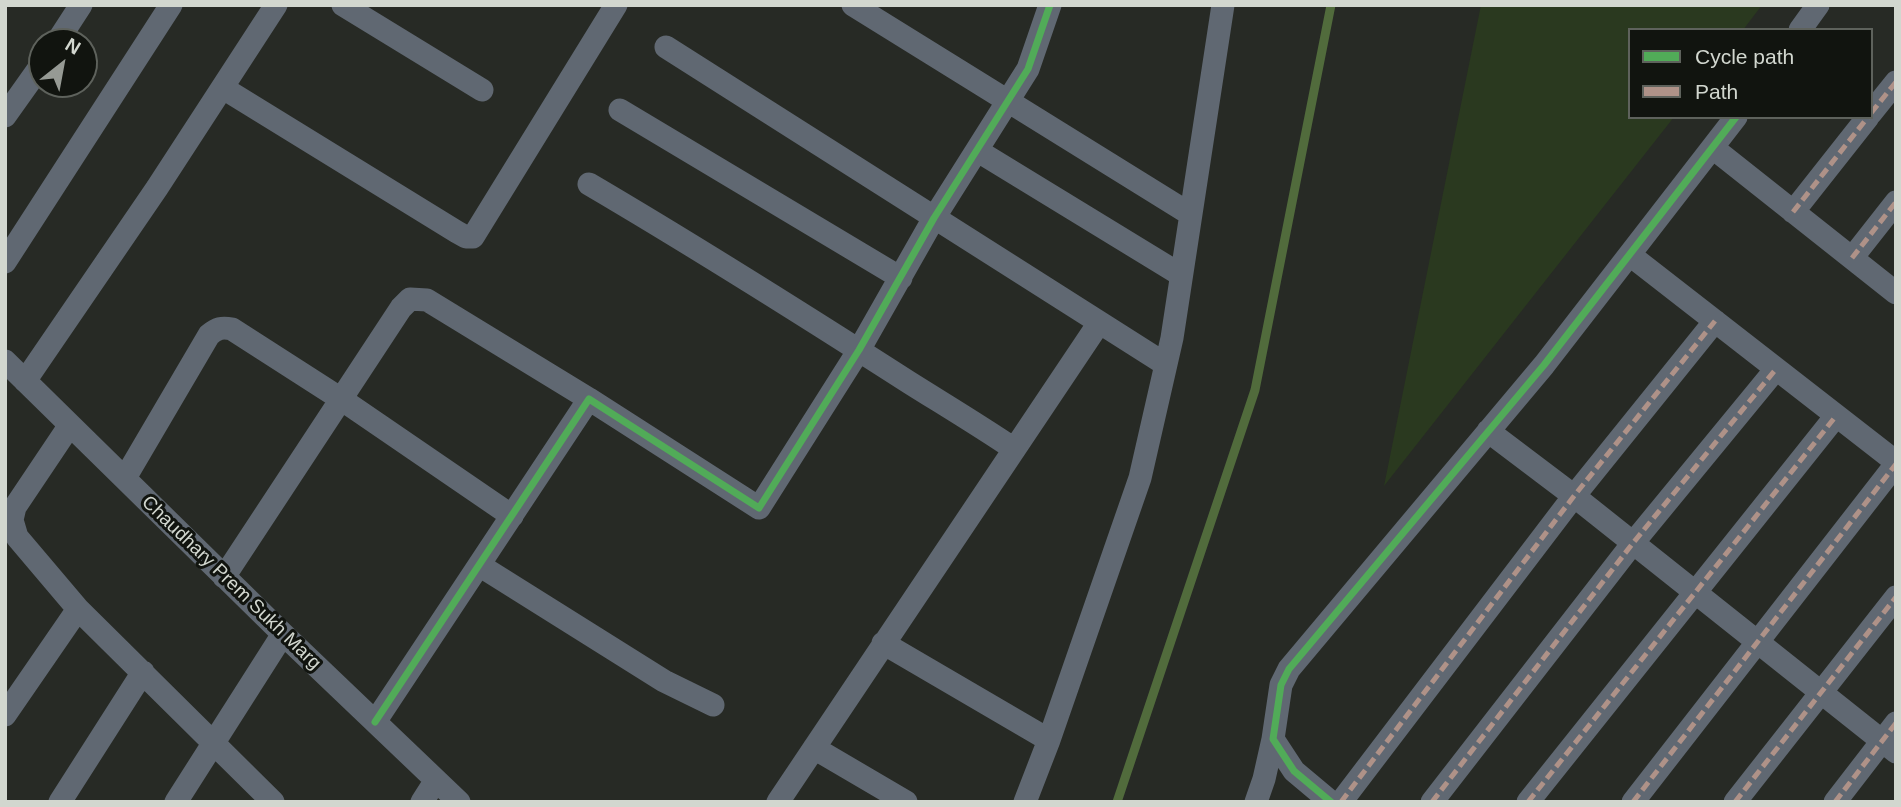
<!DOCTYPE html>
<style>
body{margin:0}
#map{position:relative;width:1901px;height:807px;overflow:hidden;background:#272a25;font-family:Helvetica,sans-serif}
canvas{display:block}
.frame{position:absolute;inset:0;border:7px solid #d2d7cf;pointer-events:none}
.legend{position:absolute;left:1628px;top:28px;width:245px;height:91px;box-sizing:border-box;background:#11140f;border:2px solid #5e625c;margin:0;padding:9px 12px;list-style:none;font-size:21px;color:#d2d7cf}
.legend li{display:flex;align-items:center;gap:14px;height:35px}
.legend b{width:35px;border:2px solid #5e625c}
.north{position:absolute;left:28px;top:28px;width:70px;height:70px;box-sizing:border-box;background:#11140f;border:2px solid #5e625c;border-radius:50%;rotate:31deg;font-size:19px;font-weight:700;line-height:28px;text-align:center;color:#d2d7cf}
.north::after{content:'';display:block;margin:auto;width:24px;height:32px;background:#969a94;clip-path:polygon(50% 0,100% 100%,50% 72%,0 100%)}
</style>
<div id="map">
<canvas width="1901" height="807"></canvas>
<div class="frame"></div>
<ul class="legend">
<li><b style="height:9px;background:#51ab58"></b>Cycle path</li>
<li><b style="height:9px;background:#af9288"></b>Path</li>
</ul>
<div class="north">N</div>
</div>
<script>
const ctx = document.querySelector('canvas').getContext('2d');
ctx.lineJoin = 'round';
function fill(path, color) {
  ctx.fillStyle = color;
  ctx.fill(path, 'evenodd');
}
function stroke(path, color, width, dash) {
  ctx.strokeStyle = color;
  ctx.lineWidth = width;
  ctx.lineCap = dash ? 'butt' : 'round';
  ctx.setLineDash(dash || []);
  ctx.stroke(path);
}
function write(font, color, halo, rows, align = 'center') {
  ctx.font = font + ' Helvetica,sans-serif';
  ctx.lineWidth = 6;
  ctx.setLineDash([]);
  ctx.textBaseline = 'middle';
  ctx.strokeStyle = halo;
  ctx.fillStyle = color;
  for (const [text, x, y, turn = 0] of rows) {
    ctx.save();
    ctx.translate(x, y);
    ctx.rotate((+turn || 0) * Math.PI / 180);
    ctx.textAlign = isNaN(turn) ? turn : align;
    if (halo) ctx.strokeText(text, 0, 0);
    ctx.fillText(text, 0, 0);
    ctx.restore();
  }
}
fill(new Path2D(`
 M1481 5H1762L1743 30H1630V117H1674L1384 486Z`), '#2a391f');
stroke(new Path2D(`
 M1117 802 1255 390 1331 5`), '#516b3c', 9);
stroke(new Path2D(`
 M343 5 482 90
 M853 5 1190 214
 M1800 30 1818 5
 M57 42 81 5
 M666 47 1165 364
 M223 88 457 232 466 237H473L616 5
 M620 110 901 278
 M1871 113 1896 82
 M5 116 42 64
 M1713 148 1896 293
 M978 151 1181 275
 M589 184C698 248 804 315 910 383 945 405 980 426 1014 449
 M1793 212 1868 117
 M1630 255 1896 462
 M1852 258 1896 202
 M5 262 171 5
 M5 361 283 634 459 802
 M25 381 157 188 276 5
 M70 425 15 507 12 520 17 537 78 609 273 802
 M1488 431 1574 496 1896 752
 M125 478 209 335C217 328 222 327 232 329L341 399 512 516
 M479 565 664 681 713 705
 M224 577 401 308 410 299 427 300 589 399
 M883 643 1049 740
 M5 715 78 609
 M375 722 589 399 759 508 859 350 934 218 1028 69 1050 5
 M814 748 906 802
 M60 802 143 672
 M176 802 283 634
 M422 802 436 780
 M778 802 1099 323
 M1025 802 1049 740 1140 478 1172 338 1223 5
 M1256 802 1264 779 1273 739
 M1331 802 1294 771 1273 739 1281 685 1289 669 1544 365 1736 117
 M1341 802 1574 496 1715 321
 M1432 802 1633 543 1776 369
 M1528 802 1836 416
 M1633 802 1896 464
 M1735 802 1896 597
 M1835 802 1896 723`), '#606872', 23);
stroke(new Path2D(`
 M1871 113 1896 82
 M1793 212 1868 117
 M1852 258 1896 202
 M1341 802 1574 496 1715 321
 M1432 802 1633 543 1776 369
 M1528 802 1836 416
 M1633 802 1896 464
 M1735 802 1896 597
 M1835 802 1896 723`), '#af9288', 5, [10, 5]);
stroke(new Path2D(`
 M375 722 589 399 759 508 859 350 934 218 1028 69 1050 5
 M1331 802 1294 771 1273 739 1281 685 1289 669 1544 365 1736 117`), '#51ab58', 7);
write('19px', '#d2d7cf', '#11140f', [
 ["Chaudhary Prem Sukh Marg",231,583,44]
]);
</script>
